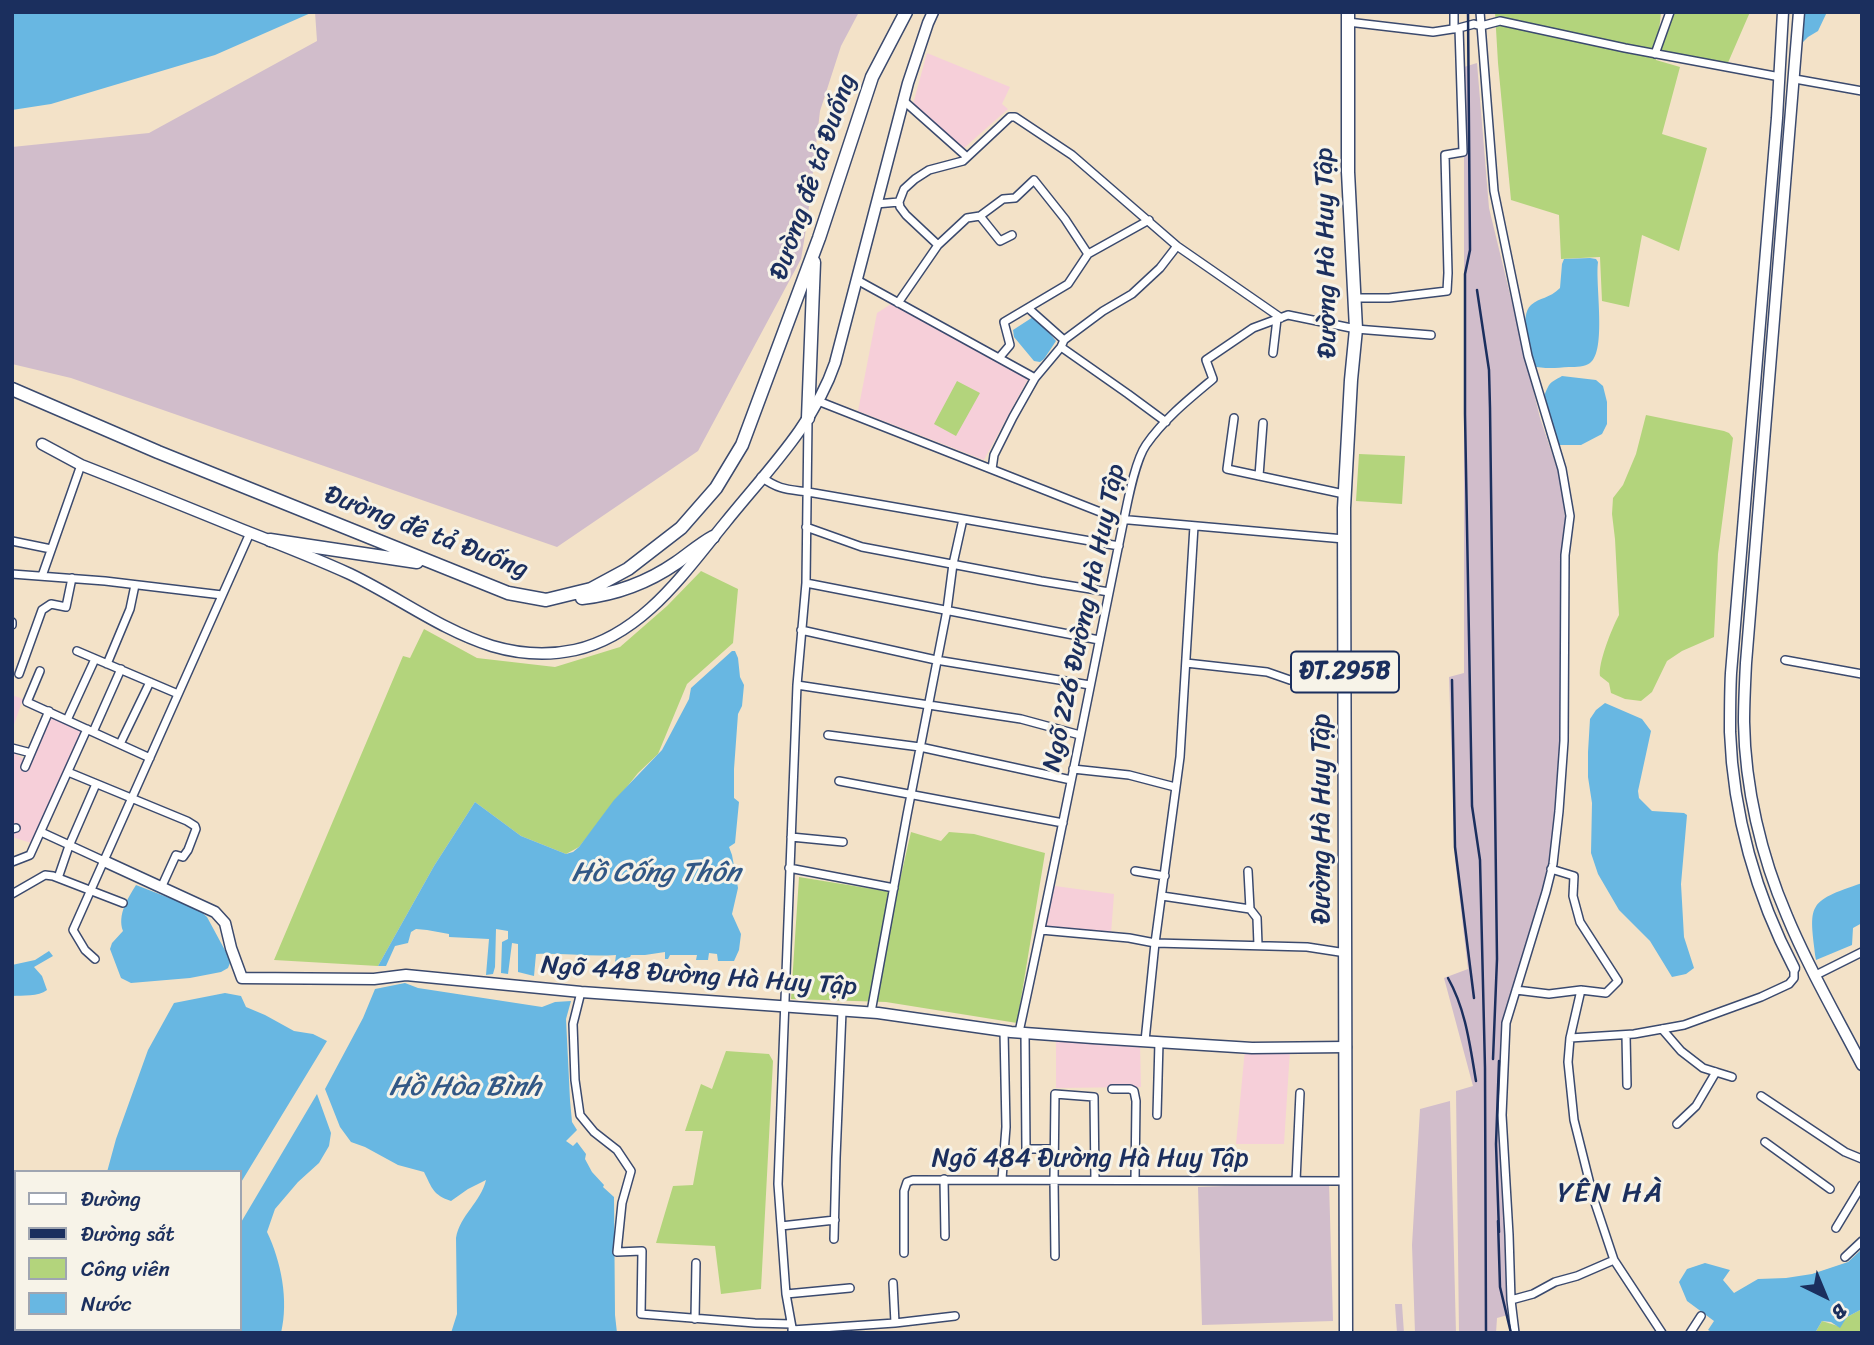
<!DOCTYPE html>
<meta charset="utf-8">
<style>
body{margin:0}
#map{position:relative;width:1874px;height:1345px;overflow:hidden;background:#f3e2c8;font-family:Sriracha,sans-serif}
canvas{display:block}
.frame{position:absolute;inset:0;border:14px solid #1b2f5e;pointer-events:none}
.legend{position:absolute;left:14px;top:1170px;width:228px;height:161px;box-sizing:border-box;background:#f7f3e8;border:2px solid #9fa5b1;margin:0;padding:9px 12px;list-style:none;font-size:21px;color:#1b2f5e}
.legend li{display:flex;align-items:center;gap:14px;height:35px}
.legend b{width:35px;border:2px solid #9fa5b1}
.north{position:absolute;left:1790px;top:1261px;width:70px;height:70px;-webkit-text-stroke:5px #f7f3e8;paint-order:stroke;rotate:137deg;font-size:19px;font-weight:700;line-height:28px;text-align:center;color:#1b2f5e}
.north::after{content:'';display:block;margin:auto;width:24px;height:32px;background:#1b2f5e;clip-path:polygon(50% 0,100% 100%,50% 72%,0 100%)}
</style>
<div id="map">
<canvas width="1874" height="1345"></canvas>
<div class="frame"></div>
<ul class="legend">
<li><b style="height:9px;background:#fff"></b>Đường</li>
<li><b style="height:9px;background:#1b2f5e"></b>Đường sắt</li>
<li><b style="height:19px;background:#b3d47c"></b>Công viên</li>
<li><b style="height:19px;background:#68b7e2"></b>Nước</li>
</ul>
<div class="north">B</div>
</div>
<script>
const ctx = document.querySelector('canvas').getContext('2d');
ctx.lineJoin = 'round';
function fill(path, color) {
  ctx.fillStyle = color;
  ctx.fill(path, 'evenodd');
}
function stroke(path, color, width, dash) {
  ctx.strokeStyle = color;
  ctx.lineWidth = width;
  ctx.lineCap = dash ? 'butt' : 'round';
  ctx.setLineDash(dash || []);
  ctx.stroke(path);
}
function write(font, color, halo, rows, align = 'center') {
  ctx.font = font + ' Sriracha,sans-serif';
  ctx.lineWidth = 6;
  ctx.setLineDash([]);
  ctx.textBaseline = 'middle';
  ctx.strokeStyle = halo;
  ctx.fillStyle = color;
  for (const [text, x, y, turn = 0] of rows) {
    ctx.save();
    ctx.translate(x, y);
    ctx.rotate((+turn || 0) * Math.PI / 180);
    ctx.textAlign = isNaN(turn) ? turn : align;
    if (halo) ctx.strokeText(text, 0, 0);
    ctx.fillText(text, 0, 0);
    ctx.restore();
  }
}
fill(new Path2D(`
 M927 53 1010 87 1002 104 1008 109 963 149 913 104Z
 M891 304 1029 377 984 460 858 411 877 313Z
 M12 695 23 699 12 730Z
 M51 716 82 730 31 843 12 837 14 753 30 763Z
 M1055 886 1114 894 1111 934 1044 929Z
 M1056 1038 1140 1043 1141 1087 1056 1088Z
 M1245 1049 1290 1050 1284 1144H1236Z`), '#f6cfd9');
fill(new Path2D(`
 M315 12H859L841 46 820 111 807 223 801 259 698 451 557 547 71 378 12 364V147L149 133 317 41Z
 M1477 63 1489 208 1540 418 1561 480 1566 527 1561 553 1560 741 1556 819 1551 866 1505 1027 1499 1104 1501 1167 1511 1314 1497 1318 1496 1333H1459L1456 1091 1473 1086 1444 978 1468 969 1455 859 1449 677 1464 673V67Z
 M1450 1101 1456 1333H1415L1412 1245 1420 1109Z
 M1329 1182 1333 1321 1202 1325 1198 1187Z
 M1395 1304H1402L1404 1333H1397Z`), '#d1bdcb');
fill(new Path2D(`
 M1495 12H1661L1656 60 1680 67 1662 134 1707 148 1679 251 1642 235 1629 307 1602 301 1600 257 1561 259 1559 215 1511 200 1498 63Z
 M1674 12H1750L1727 65 1659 52Z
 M957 381 980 393 956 436 934 424Z
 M1646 415 1724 431 1729 433 1733 438 1718 554 1714 637 1682 651 1667 661 1652 692 1641 701 1625 699 1611 693 1609 683 1600 676C1598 663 1612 628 1619 615L1615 539 1612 514 1613 498 1623 485 1636 454Z
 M1359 454 1405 456 1402 504 1356 501Z
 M701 571 738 589 733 643 687 684 658 754 638 773 579 847 566 854 521 836 475 802 434 866 378 966 274 960 403 656 410 658 424 629 477 658 555 667 620 647 667 606Z
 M911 832 941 841 949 832 974 834 1045 853 1017 1023 886 1002 791 999 799 877 897 893Z
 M726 1051 769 1054 773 1061 761 1289 721 1294 715 1246 656 1243 673 1186 693 1185 703 1131H685L701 1084 712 1089Z
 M1862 1309V1333H1815L1822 1321 1838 1326 1847 1317Z`), '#b3d47c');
fill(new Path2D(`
 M12 12H313L215 55 51 104 12 110Z
 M1801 12H1827L1818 31 1808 37 1802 43H1800L1797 28 1804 16Z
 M1590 258 1596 259 1598 262C1595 284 1607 351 1590 363 1585 367 1576 367 1569 367 1556 368 1544 369 1532 366 1529 352 1519 315 1531 305 1540 297 1549 299 1560 288L1562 264 1564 259Z
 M1033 317 1037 318 1056 341 1044 359 1040 362 1034 361 1014 337 1013 330Z
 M1562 376 1596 380 1603 386 1607 402V424L1602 434 1581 445H1557L1548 439C1544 424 1539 402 1548 387 1550 382 1557 379 1562 376Z
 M732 651H735L738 658 740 677 744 685 742 706 738 714 734 769V798L739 802 735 843 729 847 732 855 738 888 732 914 741 934 739 950 734 961H718L717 954 709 953 708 960H696L697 955H670L668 959H665V952L645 955H631L630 957 621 959V962H615L616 955C589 957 563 953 536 954L534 976 518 972V944L512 943 508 974 501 973 502 942 508 939V931L496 929 495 967 493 974 486 975 489 939 449 937V934L427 930 416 929 411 932 408 943 395 946 386 966H378L434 866 475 802 521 836 566 854 573 852 579 847 614 800 662 750 689 699 691 688Z
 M1605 703 1642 719 1651 731 1638 791 1639 798 1652 811 1684 813 1687 815 1681 884 1684 937 1694 968 1686 974 1672 977 1650 941 1619 910 1598 874 1591 853 1592 803 1588 777V752L1590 719 1596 710Z
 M1862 883V923L1853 928 1852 945 1816 960C1809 904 1806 902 1862 883Z
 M136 885 198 909 207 917 227 954 230 963 228 968 221 972 190 978 131 983 121 978 110 949 112 943 123 931C117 915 128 898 136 885Z
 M49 951 53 956 34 967 42 976 47 990C38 997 23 995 12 996V965L35 960Z
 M405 983 418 988 542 1007 555 1002 571 1001 566 1019 570 1100 572 1122 577 1130 566 1141 573 1146 577 1142 586 1154 585 1159 592 1172 604 1185 603 1187 614 1197 615 1315 617 1333H451L457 1314 456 1238C460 1215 481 1202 486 1180L468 1189 451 1201C433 1195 432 1188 424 1172L398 1165 365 1147 351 1142 340 1127 325 1089 363 1018 375 989Z
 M225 993 241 996 246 1007 265 1015 294 1031 313 1034 327 1041 240 1184V1172H107L116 1139 148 1050 174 1003Z
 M317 1094 331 1133 329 1146 319 1163 298 1182 275 1209 267 1232C281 1261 289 1300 281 1333H174L176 1329H240V1224Z
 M1862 1249V1309L1847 1317 1840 1328 1831 1322 1822 1321 1815 1333H1714L1708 1330 1714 1321 1687 1301 1679 1282 1687 1269 1705 1263 1730 1270 1723 1280 1734 1293 1758 1279 1786 1278 1812 1274 1848 1262Z
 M29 1329H150L148 1333H29Z`), '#68b7e2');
const street = new Path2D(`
 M1454 12V29
 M1480 12 1494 191 1528 356 1562 469 1570 516 1565 555 1564 741 1559 811 1553 864 1546 892 1506 1023 1502 1115 1509 1235 1511 1300 1515 1333
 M1348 22 1433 32 1459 28 1474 24 1481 26 1500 21 1625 48 1780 77
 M1655 54 1670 12
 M1795 79 1862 91
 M904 101 967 157
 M876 204 899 202
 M980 216 1003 199 1015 198 1034 180 1065 219 1088 254
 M938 245 906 215 900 207 899 202 904 189 915 179 929 170 963 161 1010 117H1015L1072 155 1177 246 1281 318
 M857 280 1035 378
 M1356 298H1389L1447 291 1448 273 1445 155 1463 152 1459 28
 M898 303 938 245 967 218 980 216 1000 241 1012 235
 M1028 308 1064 340
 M1061 347 1128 394 1166 422
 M1273 353 1277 319
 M999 358 1010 345 1004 322 1068 284 1088 254 1149 220
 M818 401 1118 519 1344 539
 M1234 418 1227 469 1344 494
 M992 469 994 455 1013 417 1035 378 1061 347 1064 340 1103 311 1132 294 1160 268 1177 246
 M1259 476 1263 423
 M761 477C780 490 786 489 808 492L1119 546
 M806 527 862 547 1041 581 1109 592
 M12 541 51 549
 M12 574 105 581 222 595
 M42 576 81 465
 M806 583 1099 640
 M12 622V625
 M801 630 936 660 1090 685
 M77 651 178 694
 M1785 660 1862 674
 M1186 663 1267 672 1290 680 1317 683 1345 681
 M107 664 130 609 135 585
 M40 671 27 702 150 758
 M19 674 42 610 51 604 66 607 72 578
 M797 685 1021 719 1080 735
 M67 720 95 659
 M93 732 121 669
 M828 735 920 747 1071 780
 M120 744 150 682
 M12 748 31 753
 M25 767 49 711
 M1073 769 1129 775 1175 787
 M68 772 187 821 195 826 196 829 188 850 183 857 176 855 161 888
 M839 781 1063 823
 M12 829 16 828
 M41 832 104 861
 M791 837 843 842
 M12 862 30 855 87 729
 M789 868 894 888
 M1135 871 1165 876
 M1248 871 1250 909
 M58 878 69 846 96 784
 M12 894 45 875 53 876 123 903
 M1162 896 1250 909 1257 918 1258 945
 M1041 930 1129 938 1155 943 1307 947 1346 953
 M95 959 85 950 73 930 250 533
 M1816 975 1862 952
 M1516 990 1549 994 1581 990 1606 993 1618 981 1580 922 1573 896 1574 876 1551 869
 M1581 990 1570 1038 1568 1062 1574 1120 1594 1200 1614 1260 1662 1333
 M581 992 573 1024 575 1080 580 1115 594 1132 617 1150 631 1171 622 1203 617 1252 642 1251 641 1314 755 1323 791 1324
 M871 1012 907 815 947 610 953 564 963 519
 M1662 1029 1681 1051 1703 1068 1732 1077
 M1019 1032C1056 862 1089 690 1124 519 1128 500 1135 461 1146 445 1164 419 1189 399 1213 379L1206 360 1253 328 1288 315 1356 329 1431 335
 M1025 1033 1026 1149H1054
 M1626 1035 1627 1085
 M1570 1038 1634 1034 1684 1025 1761 997 1789 984 1794 978V968
 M1145 1041 1155 943 1180 757 1194 526
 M1112 1089H1130L1134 1091 1136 1101 1135 1180
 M1761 1096 1845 1152 1862 1159
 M1157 1115 1159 1042
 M1677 1124 1696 1106 1716 1072
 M1765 1142 1830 1189
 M944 1179 945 1236
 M1002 1179 1006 1127 1004 1031
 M1296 1181 1300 1093
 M781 1226 835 1220
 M1836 1228 1862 1185
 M834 1239 836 1158 842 1011
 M904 1253V1191L907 1182 913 1180 1346 1181
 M1055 1256 1054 1180 1055 1094 1094 1097 1095 1180
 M1845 1257 1862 1241
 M893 1283 895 1323
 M786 1294 850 1288
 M1511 1300 1533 1294 1555 1282 1577 1276 1614 1260
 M695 1319 696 1263
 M792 1330 895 1323 955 1316
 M793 1333 786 1294 778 1184 797 685 806 583 808 419
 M1690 1333 1701 1316`);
const secondary = new Path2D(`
 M1783 12 1777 118 1731 673C1730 692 1730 712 1730 732 1733 814 1756 896 1794 968
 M1799 12 1746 663C1745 683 1744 703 1744 722 1745 787 1761 856 1787 916 1808 967 1836 1015 1862 1065
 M42 444 81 465C135 486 189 508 243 530 279 544 315 558 350 574 398 597 441 630 492 646 519 654 547 656 575 650 642 635 684 573 725 523 765 473 814 425 835 363L908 83 928 23 933 12
 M104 861 215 912 225 923 231 948 242 978 374 979 406 975 581 992 878 1013 1011 1032 1093 1038 1252 1048 1346 1047`);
const primary = new Path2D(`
 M12 389 158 452 508 593 546 600 591 589 628 569 681 528 716 488 742 445 819 238 872 77 906 12
 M808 418 814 262
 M270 540 417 562
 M582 598C617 594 647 583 676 563 689 554 700 544 713 537
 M1346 1333 1344 508 1351 380 1356 329 1348 172V12`);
stroke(street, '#3b4a6e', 10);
stroke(secondary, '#3b4a6e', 13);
stroke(primary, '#3b4a6e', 15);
stroke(street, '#fff', 7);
stroke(secondary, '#fff', 10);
stroke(primary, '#fff', 12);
stroke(new Path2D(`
 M1468 12 1470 250 1465 274V414L1472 806 1480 860 1485 1068 1486 1333
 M1477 290 1489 370 1490 408 1497 959 1493 1059
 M1452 680 1455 847 1474 998
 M1448 978C1466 1010 1470 1046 1476 1081
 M1498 1221 1500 1287 1511 1333
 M1499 1232 1496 1144 1499 1061`), '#1b2f5e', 2.5);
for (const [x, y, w] of [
 [1345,672,108]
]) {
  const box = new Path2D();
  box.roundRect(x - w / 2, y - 20.5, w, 41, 5);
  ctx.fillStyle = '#f7f3e8';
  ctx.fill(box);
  stroke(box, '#1b2f5e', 2);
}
write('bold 24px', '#1b2f5e', null, [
 ["ĐT.295B",1345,672]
]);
write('26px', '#1b2f5e', '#f7f3e8', [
 ["Đường đê tả Đuống",814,177,-71],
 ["Đường Hà Huy Tập",1327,253,-91],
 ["Đường đê tả Đuống",426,533,21],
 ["Ngõ 226 Đường Hà Huy Tập",1085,618,-78],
 ["Đường Hà Huy Tập",1322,819,-90],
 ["Ngõ 448 Đường Hà Huy Tập",699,977,4],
 ["Ngõ 484 Đường Hà Huy Tập",1090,1159]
]);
write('italic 28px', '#325886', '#f7f3e8', [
 ["Hồ Cống Thôn",656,874],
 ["Hồ Hòa Bình",465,1088]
]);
ctx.letterSpacing = '2px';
write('28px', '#1b2f5e', '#f7f3e8', [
 ["YÊN HÀ",1611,1194]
]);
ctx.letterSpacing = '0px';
</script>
